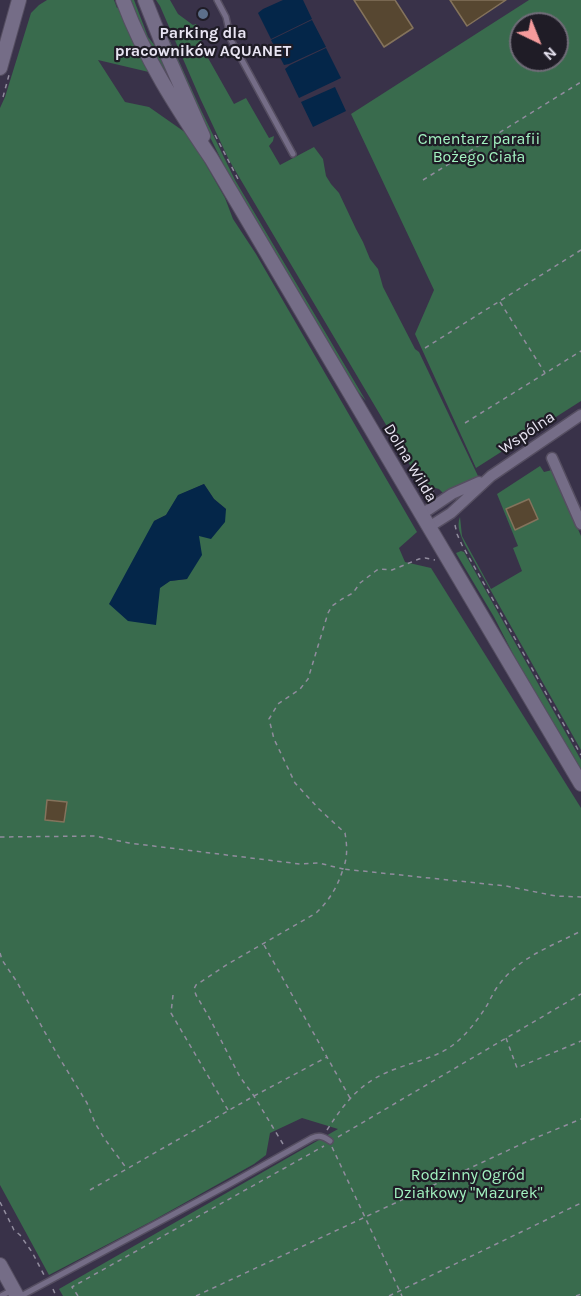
<!DOCTYPE html>
<meta charset="utf-8">
<style>
body{margin:0}
#map{position:relative;width:581px;height:1296px;overflow:hidden;background:#393249;font-family:Karla,sans-serif}
canvas{display:block}
.north{position:absolute;left:509px;top:12px;width:60px;height:60px;box-sizing:border-box;background:#1f1c26;border:2px solid #706c78;border-radius:50%;rotate:137deg;font-size:16px;font-weight:700;line-height:24px;text-align:center;color:#e9e5f3}
.north::after{content:'';display:block;margin:auto;width:21px;height:27px;background:#f59b9c;clip-path:polygon(50% 0,100% 100%,50% 72%,0 100%)}
</style>
<div id="map">
<canvas width="581" height="1296"></canvas>
<div class="north">N</div>
</div>
<script>
const ctx = document.querySelector('canvas').getContext('2d');
ctx.lineJoin = 'round';
function fill(path, color) {
  ctx.fillStyle = color;
  ctx.fill(path, 'evenodd');
}
function stroke(path, color, width, dash) {
  ctx.strokeStyle = color;
  ctx.lineWidth = width;
  ctx.lineCap = dash ? 'butt' : 'round';
  ctx.setLineDash(dash || []);
  ctx.stroke(path);
}
function write(font, color, halo, rows, align = 'center') {
  ctx.font = font + ' Karla,sans-serif';
  ctx.lineWidth = 4.5;
  ctx.setLineDash([]);
  ctx.textBaseline = 'middle';
  ctx.strokeStyle = halo;
  ctx.fillStyle = color;
  for (const [text, x, y, turn = 0] of rows) {
    ctx.save();
    ctx.translate(x, y);
    ctx.rotate((+turn || 0) * Math.PI / 180);
    ctx.textAlign = isNaN(turn) ? turn : align;
    if (halo) ctx.strokeText(text, 0, 0);
    ctx.fillText(text, 0, 0);
    ctx.restore();
  }
}
fill(new Path2D(`
 M47 0H114L117 8H120L153 73 98 60 125 102 149 107 189 135 225 198 233 219 256 254 417 532 399 548 405 562 431 568 581 808V1296H63L59 1289 338 1129 302 1118 270 1133 266 1155 254 1164 154 1220 49 1275 0 1185V108L5 97 31 13 39 5ZM204 484 214 499 226 509 199 536 187 579 170 581 159 588 154 521 166 515 179 495ZM48 800 67 802 64 822 45 820Z
 M129 0H134L148 37 159 51 182 104 153 55Z
 M156 0H170L178 14 193 25 196 24 204 39 199 42 234 104 246 98 269 138 274 136 273 141 269 146 280 165 314 147 323 159 326 176 331 184 339 193 356 229 363 242 370 259 378 269 383 287 415 349 419 352 478 476 450 491 443 493 439 489 424 485 417 477 229 160 200 98 160 6Z
 M529 0H581V401L476 468 415 334 434 290 351 114ZM521 24H557V60H521Z
 M155 8 201 110 235 180 366 401 352 385C317 326 280 268 247 208 211 144 181 77 155 8Z
 M540 466 544 472 552 470 581 536V750L465 545C461 536 456 526 460 517L462 536 491 589 522 571 513 548 518 546 497 494Z
 M461 551 464 552 581 760V773L525 677 494 617 456 553Z`), '#396b4d');
fill(new Path2D(`
 M283 0H303L312 19 271 39 258 13 263 9Z
 M312 20 326 47 289 64 284 65 271 40Z
 M326 48 341 78 299 98 285 69 290 65Z
 M335 87 346 111 313 127 301 102Z
 M204 484 214 499 226 509 225 522 211 539 199 536 202 555 187 579 170 581 160 588 156 625 128 621 109 604 154 521 166 515 178 495Z`), '#042649');
const building = new Path2D(`
 M354 0H395L413 28 384 47Z
 M450 0H506L467 26Z
 M529 499 538 519 515 530 506 509Z
 M47 800 67 802 64 822 45 820Z`);
fill(building, '#574731');
stroke(building, '#84735c', 1.5);
const lane = new Path2D(`
 M217 0 226 17 231 40 293 154
 M1 1296 12 1290
 M21 1296 228 1185 312 1138C319 1135 323 1136 330 1141`);
const street = new Path2D(`
 M552 458 581 524
 M422 514 452 494 479 482
 M429 527 451 513 491 476 581 415`);
const secondary = new Path2D(`
 M123 0C144 57 177 108 211 158L581 784
 M145 0 164 48 203 136
 M0 68 19 0
 M0 1265 17 1296`);
stroke(lane, '#554e61', 8);
stroke(street, '#554e61', 13);
stroke(secondary, '#554e61', 16);
stroke(new Path2D(`
 M3 97 9 75
 M215 135 238 179
 M423 180 581 82
 M500 302 545 373
 M425 348 581 250
 M465 423 581 351
 M418 482 425 488 434 491
 M455 525 457 534 462 545 581 755
 M0 837 95 836 129 843 300 864 319 863 343 869C348 857 347 845 345 833L319 809 295 783 274 739 269 719 278 704 300 689 308 679 328 613 332 606 342 599 353 593 360 583 377 570 380 569 392 570 419 559 425 558 435 560
 M264 945 350 1098
 M0 953 2 960 17 982 57 1054 87 1103 95 1123 104 1138 127 1169
 M173 995 171 1013 228 1110
 M506 1038 517 1068 581 1041
 M327 1130C347 1099 363 1080 398 1068 417 1061 437 1057 453 1045 465 1036 476 1022 484 1010 489 1003 492 994 498 986 519 957 550 947 581 931
 M338 1137 581 994
 M283 1144 254 1096 240 1077 209 1017 196 995 194 989 196 985 228 964 316 913C329 901 338 886 343 869L506 886 556 896 581 897
 M332 1147 402 1296
 M90 1190 254 1096 327 1057
 M0 1202 14 1230 20 1235 32 1252 44 1275
 M53 1289 56 1296
 M78 1296 72 1287 324 1146
 M196 1296 528 1141 581 1119
 M389 1296 581 1203
 M576 1296 581 1294`), '#918c9e', 1.5, [4.5, 4.5]);
stroke(lane, '#756d87', 5);
stroke(street, '#756d87', 10);
stroke(secondary, '#756d87', 14);
for (const [x, y, r, color] of [
 [203,14,6,"#5c6f8a"]
]) {
  const dot = new Path2D();
  dot.arc(x, y, r, 0, 2 * Math.PI);
  ctx.fillStyle = color;
  ctx.fill(dot);
  stroke(dot, '#1f1c26', 2);
}
write('bold 16px', '#e9e5f3', '#1f1c26', [
 ["Parking dla",203,33],
 ["pracowników AQUANET",203,51]
]);
write('16px', '#a2f2c0', '#1f1c26', [
 ["Cmentarz parafii",479,139],
 ["Bożego Ciała",479,157],
 ["Rodzinny Ogród",468,1175],
 ["Działkowy \"Mazurek\"",468,1193]
]);
write('16px', '#e9e5f3', '#1f1c26', [
 ["Wspólna",527,433,-34],
 ["Dolna Wilda",410,463,59]
]);
</script>
